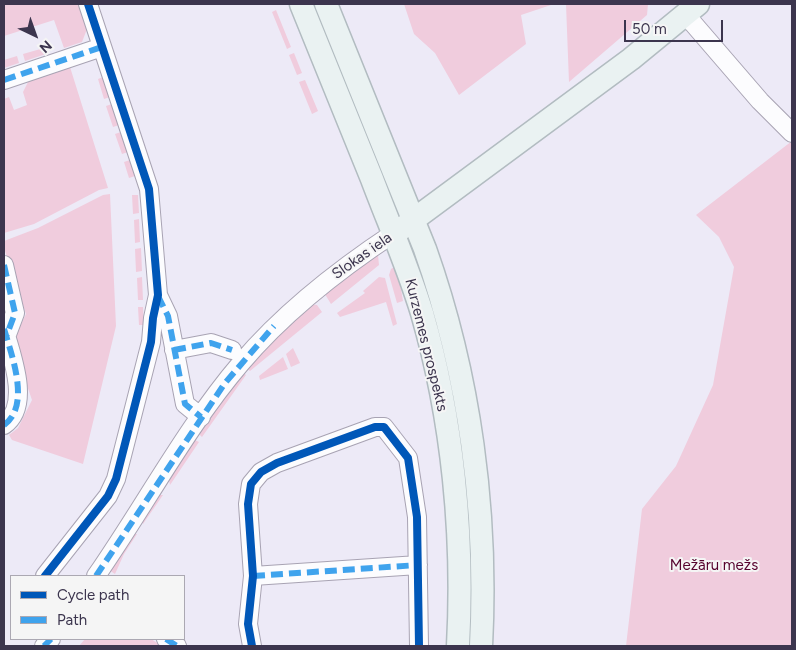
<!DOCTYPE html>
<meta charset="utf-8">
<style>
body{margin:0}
#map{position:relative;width:796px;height:650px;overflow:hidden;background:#edeaf7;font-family:Figtree,sans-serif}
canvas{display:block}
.frame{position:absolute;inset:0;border:5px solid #3c354e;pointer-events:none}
.legend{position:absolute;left:10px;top:575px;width:175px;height:65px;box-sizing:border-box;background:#f5f5f5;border:1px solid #aba8b2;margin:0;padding:6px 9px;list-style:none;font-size:15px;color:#3c354e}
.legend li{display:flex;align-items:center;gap:10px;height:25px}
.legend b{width:25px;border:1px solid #aba8b2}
.north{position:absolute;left:10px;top:10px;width:50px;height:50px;-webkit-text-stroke:4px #f5f5f5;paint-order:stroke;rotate:138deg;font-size:14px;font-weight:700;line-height:20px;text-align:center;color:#3c354e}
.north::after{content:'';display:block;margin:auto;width:18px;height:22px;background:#3c354e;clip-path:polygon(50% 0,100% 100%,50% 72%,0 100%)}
.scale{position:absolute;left:624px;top:20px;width:99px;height:22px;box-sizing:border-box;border:2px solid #3c354e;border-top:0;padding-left:6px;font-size:15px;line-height:18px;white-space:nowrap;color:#3c354e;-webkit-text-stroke:4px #f5f5f5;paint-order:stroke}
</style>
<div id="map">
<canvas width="796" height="650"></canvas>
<div class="frame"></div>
<ul class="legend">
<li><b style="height:6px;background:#0057b8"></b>Cycle path</li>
<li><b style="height:6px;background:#3fa3ed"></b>Path</li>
</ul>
<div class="north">N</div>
<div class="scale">50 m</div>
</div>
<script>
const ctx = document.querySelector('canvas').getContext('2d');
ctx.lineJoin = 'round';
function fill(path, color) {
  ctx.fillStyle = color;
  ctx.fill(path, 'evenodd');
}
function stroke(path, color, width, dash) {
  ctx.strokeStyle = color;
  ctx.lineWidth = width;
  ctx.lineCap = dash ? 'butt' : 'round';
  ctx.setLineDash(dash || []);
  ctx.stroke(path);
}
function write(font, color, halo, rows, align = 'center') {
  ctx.font = font + ' Figtree,sans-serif';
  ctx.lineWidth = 4;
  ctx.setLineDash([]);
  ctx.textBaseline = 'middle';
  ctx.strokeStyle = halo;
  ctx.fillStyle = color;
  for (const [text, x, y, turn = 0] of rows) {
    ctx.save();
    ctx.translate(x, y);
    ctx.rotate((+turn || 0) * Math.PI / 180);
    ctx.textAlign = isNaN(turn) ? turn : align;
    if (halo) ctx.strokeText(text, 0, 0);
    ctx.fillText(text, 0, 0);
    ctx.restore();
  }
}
fill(new Path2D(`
 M4 4H78L87 29 82 42 64 48 54 20 4 36Z
 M404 4H554L521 15 526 44 459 95 435 53 414 34Z
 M566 4H648L647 15 569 82Z
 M276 10 291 47 287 49 272 12Z
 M44 48 46 54 25 61 23 54Z
 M294 53 302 73 297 75 289 55Z
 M17 56 19 63 4 68V60Z
 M70 67 108 188 99 190 34 224 4 233V99L9 97 14 110 27 105 23 92 28 82Z
 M103 77 110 97 104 99 98 79Z
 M305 80 318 111 312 114 299 82Z
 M112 104 119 125 113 127 106 106Z
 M121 132 128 152 122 154 115 134Z
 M792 141V646H626L642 509 676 466 713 385 734 267 719 237 696 215Z
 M130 160 135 176 129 178 124 162Z
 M110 194 116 326 83 464 12 440 9 435 18 428 32 400 12 342 26 314 4 248V241L38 228 103 195Z
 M132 195H138L139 213 133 214Z
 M139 219 140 242 135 243 134 220Z
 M141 248 142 271 136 272 135 249Z
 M375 253 378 255 379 265 331 304 323 291Z
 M397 265 403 301 397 303 389 275 391 269Z
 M142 277 143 300H138L137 278Z
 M379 277 385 278 397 324 393 326 386 302 340 317 337 313 365 293 363 291Z
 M311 304 317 305 322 312 250 371 246 368 274 337Z
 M138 307H143L144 325H139Z
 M293 348 300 363 291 367 286 354Z
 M283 357 288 369 260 380 259 376Z
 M243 372 246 375 202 437 199 434Z
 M195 440 199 442 170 485 169 480Z
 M159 495H163L143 524 142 521Z
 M134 534H137L124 554 115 574 109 570Z
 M85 639H151L162 646H79Z`), '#f0ccdd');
const minor = new Path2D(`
 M685 14 760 101 792 133
 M4 80 102 47
 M4 265 15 313 6 337
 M158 295 168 316 185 404 201 417
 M4 329C12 356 31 406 4 425
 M174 350 211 343 232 350
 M45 576 108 496 116 479 151 342 153 318 158 295 149 189 88 4
 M96 576C144 507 187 426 241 363 285 311 338 270 394 233
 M253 576 418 565
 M166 639 177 646
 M44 646 51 639
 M252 646 248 624 253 576 248 504 251 484 261 472 277 463 375 427H384L408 458 417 517 419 646`);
const major = new Path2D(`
 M301 4C325 62 348 121 372 179 389 224 408 267 422 313 453 420 464 536 458 646
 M326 4 425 249C470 376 488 512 481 646
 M401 229 631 59 698 4`);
stroke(minor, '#a8a3b3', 20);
stroke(major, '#b2bcc1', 25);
stroke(minor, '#fcfcfe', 18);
stroke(major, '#eaf2f2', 22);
stroke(new Path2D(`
 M4 80 102 47
 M4 265 15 313 6 337
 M158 296 168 316 185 404 201 417
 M4 329C12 356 31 406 4 425
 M174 350 211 343 232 350
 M96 576 225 383 274 326
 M253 576 418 565
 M166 639 177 646
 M44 646 51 639`), '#3fa3ed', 6, [12, 6]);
stroke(new Path2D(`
 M45 576 108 496 116 479 151 342 153 318 158 295 149 189 88 4
 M252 646 248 624 253 576 248 504 251 484 261 472 277 463 375 427H384L408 458 417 517 419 646`), '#0057b8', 8);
write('15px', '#3c354e', '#f5f5f5', [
 ["Slokas iela",362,256,-35],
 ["Kurzemes prospekts",426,345,76]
]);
write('15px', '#56032e', '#f5f5f5', [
 ["Mežāru mežs",714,566]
]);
</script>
